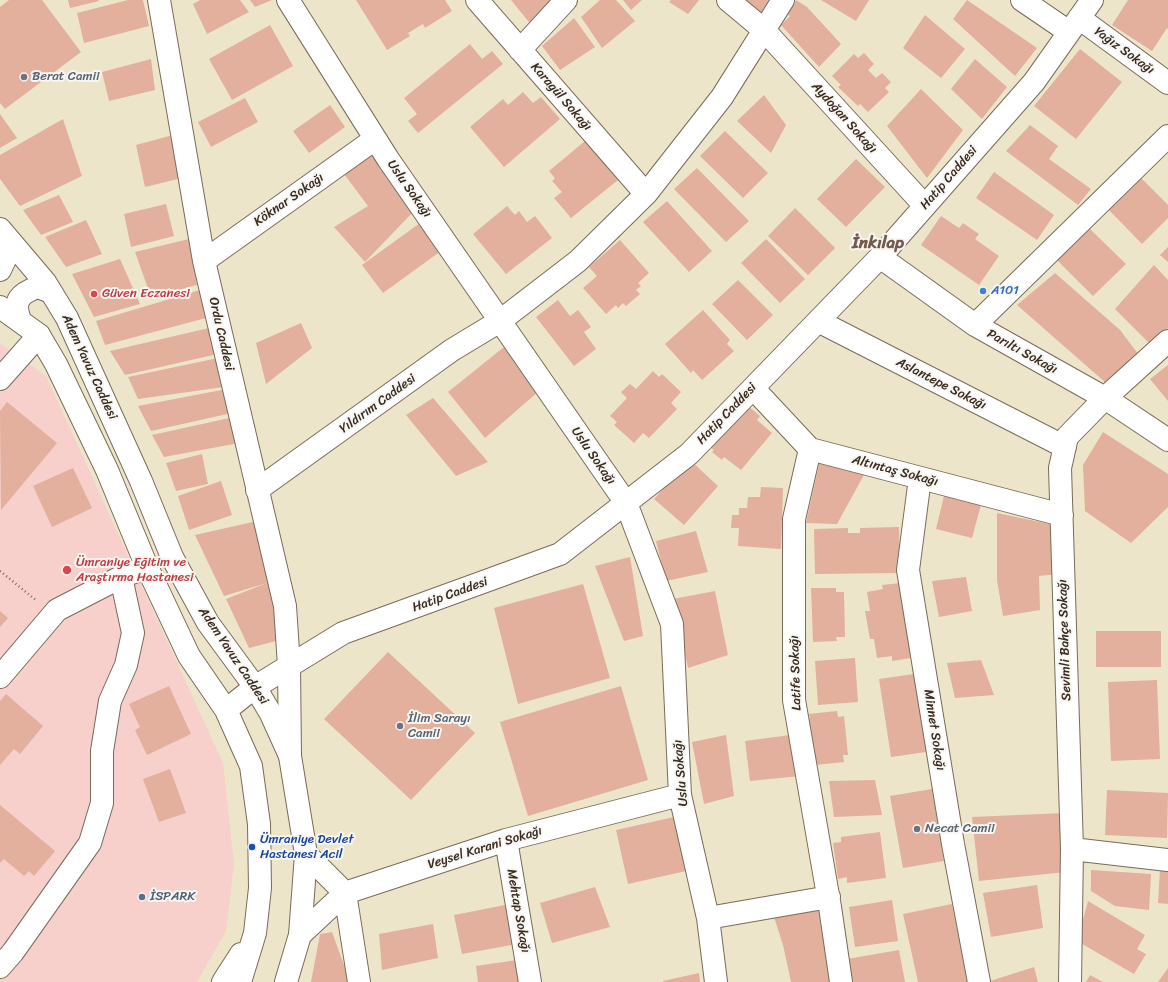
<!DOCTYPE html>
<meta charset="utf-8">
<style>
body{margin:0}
canvas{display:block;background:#ede5ca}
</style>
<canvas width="1168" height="982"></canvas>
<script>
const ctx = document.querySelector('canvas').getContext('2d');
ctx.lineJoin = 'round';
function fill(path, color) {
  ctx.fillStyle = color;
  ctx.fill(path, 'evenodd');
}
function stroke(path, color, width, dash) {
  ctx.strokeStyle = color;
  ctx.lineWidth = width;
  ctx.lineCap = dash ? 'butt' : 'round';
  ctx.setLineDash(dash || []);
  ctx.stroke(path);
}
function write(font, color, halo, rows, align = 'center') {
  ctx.font = font + ' Sriracha,sans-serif';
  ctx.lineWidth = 4;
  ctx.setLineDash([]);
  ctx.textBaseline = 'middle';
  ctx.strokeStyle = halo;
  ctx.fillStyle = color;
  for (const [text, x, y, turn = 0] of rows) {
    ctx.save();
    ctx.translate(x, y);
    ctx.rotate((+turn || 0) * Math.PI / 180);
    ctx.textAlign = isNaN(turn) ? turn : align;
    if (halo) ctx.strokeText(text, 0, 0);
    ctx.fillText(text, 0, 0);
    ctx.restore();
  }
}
fill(new Path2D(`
 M0 343 46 376 223 763 234 864 226 931 197 982H0Z`), '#f7d0cb');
fill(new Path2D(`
 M9 0H42L81 52 5 109 0 103V7Z
 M68 0H98L99 1 70 8Z
 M128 0H143L149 26 84 43 77 13Z
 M200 0H240L249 12 207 34 193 4Z
 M250 0H272L255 7Z
 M356 0H445L452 11 425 28 423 24 408 33 410 36 387 50Z
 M511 0H557L533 27Z
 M600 0H616L635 21 602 48 581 17Z
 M623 0H642L631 10Z
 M671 0H699L688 14 669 2Z
 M743 0H774L765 18Z
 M796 0 807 7 841 44 819 67 781 25 790 16 788 15Z
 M821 0H869L856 21Z
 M967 0 1037 48 1015 76 953 19Z
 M1128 0H1168V29L1167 28 1152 51 1112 25Z
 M925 15 965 49 941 78 903 48Z
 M574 18 595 47 560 70 542 46Z
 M270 25 293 66 232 100 209 59Z
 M470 44 482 59 492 51 503 64 418 133 408 121 417 114 404 98Z
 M1080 49 1122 82 1076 139 1034 106Z
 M864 53 874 64 868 70 876 78 882 73 891 82 885 88 889 92 868 112 860 104 858 106 838 87 841 85 832 76 854 54 858 58Z
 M151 59 155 90 109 101 102 72Z
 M975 59 1007 87 982 119 951 89Z
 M921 89 963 130 927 178 887 126Z
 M523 92 533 103 541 97 560 119 504 167 470 127 503 99 508 105Z
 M764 95 786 125 771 153 737 121Z
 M245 98 258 122 211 147 198 122Z
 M330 105 345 127 309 153 293 131Z
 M0 114 17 138 0 148Z
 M63 119 82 176 20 206 0 179V155Z
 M1030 125 1058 146 1049 159 1091 189 1078 205 1006 151Z
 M725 131 768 173 743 198 700 156Z
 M173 135 182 178 145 187 136 145Z
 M585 141 618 180 571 218 554 198 562 192 552 181 555 178 549 171Z
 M370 154 415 210 365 262 334 227 368 206 344 174Z
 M856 159 885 187 846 227 817 199Z
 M697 168 749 221 726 242 674 189Z
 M994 172 1054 215 1037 240 976 198Z
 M1138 175 1168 205V218L1142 244 1106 207Z
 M59 195 73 222 41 235 23 210Z
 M667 201 712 251 689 272 643 222Z
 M166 204 174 236 131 247 124 214Z
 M507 206 515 215 519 211 527 222 535 216 552 238 506 274 473 234Z
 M795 208 835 248 808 275 768 236Z
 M941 216 959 228 963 223 979 234 975 239 999 256 979 285 921 245Z
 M86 220 102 254 66 267 45 237Z
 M420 223 441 251 383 293 362 265Z
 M1089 228 1126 264 1093 296 1057 260Z
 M189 239 197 285 151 297 135 252Z
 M766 239 805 279 780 303 741 263Z
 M620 240 649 273 638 283 641 286 636 290 640 294 626 306 623 303 618 308 616 305 606 314 583 288 597 276 589 267Z
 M1168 247V262L1160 255Z
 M120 259 140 304 94 317 72 274Z
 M1154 265 1168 280V328L1150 344 1115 309Z
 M1055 273 1120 330 1139 355 1106 383 1017 305Z
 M738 280 773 315 747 340 712 304Z
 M200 290 206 318 105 345 96 321Z
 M558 300 570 316 578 310 591 327 584 332 596 349 574 366 536 317Z
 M703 310 730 340 727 344 734 351 702 380 693 370 691 373 665 344Z
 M301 323 312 348 266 384 256 343Z
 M209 328 222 353 125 375 110 351Z
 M509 343 539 391 485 438 448 392Z
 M218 358 224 387 138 399 128 377Z
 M1168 365V401L1150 379Z
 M653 371 659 377 662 374 681 392 671 403 677 409 649 438 643 433 634 443 614 425 617 422 610 416 627 398 621 392 630 384 636 389Z
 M227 389 232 413 151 431 138 406Z
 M433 398 488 462 456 476 406 415Z
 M7 402 57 443 1 510 0 411Z
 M748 406 760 416 757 420 772 433 741 470 724 457 722 460 712 452 714 450 710 447Z
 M234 417 239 443 164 457 152 435Z
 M1103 432 1168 474V507L1131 543 1085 511 1083 465Z
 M202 454 208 484 176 491 166 463Z
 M690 460 718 486 684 525 654 499Z
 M820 460 865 473 837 524 806 523Z
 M73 468 92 508 52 527 33 486Z
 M221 481 232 515 189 530 178 496Z
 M761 487 783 488 781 549 738 546 739 528H731L732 515H739V508H747L748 497H760Z
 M944 496 982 501 972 538 936 529Z
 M997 513 1054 525 1058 574 1039 576 1040 610 1003 616 997 580Z
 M257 521 278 613 276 641 249 648 226 599 267 583 224 596 195 535Z
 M899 527 900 573 815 574 814 529 848 528V533H860V528Z
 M696 531 708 572 666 581 656 541Z
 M630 557 643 636 624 641 595 566Z
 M966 577 972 611 939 617 932 581Z
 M900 583 911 658 892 661V656L877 658 874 639H870L865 611H870L867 592 883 589 882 585Z
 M583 584 610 678 518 704 494 608Z
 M811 588H836V592H844L845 637H836L837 641 813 642Z
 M715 591 728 655 688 668 673 599Z
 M0 611 8 618 0 627Z
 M1096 631H1161V667H1096Z
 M388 652 475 733 411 800 324 719Z
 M855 658 858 702 818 705 815 661Z
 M981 660 994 695 955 698 947 663Z
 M914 674 926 752 891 757 879 679Z
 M1157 680 1160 759 1111 761 1108 682Z
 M169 686 191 734 147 755 135 730 140 727 129 704Z
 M621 686 648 780 528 816 500 722Z
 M6 694 43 726 20 754 14 749 0 765V701Z
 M837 711 838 717 844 716 848 755H843L844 762 815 765 805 719 810 718 809 714Z
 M726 735 734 796 704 804 692 742Z
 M790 735 800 776 750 781 745 741Z
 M170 769 186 813 159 822 143 779Z
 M875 780 882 815 834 817 829 781Z
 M932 789 944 861 903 868 890 796Z
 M1107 790 1168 793 1167 838 1105 835Z
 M0 805 55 851 34 876 29 871 24 876 4 859 0 863Z
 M1064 813 1066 872 979 881 972 817Z
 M674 817 686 871 628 884 616 830Z
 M880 832 886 878 847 883V877L838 879 833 843 841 842V837Z
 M1160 869H1168V904L1158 903Z
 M1091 870 1151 874 1149 910 1115 906 1091 891Z
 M1037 885 1043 928 991 937 983 893Z
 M595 887 610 927 552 943 540 903Z
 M892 900 898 941 855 947 849 907Z
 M1088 901 1145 935 1137 949 1146 954 1134 974 1077 941Z
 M952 904 968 982H918L903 914Z
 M505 905 517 944 462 954 454 915Z
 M822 908 833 982H791L783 945 774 917Z
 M433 924 438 958 382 970 379 934Z
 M332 932 350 982H311L320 934Z
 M899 950 905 982H851L847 959Z
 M517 960 522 982H478L476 966Z
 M1034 967 1038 982H987Z
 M1168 968V982H1158Z
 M699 973 700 982H663V981Z
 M1090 975 1103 982H1086Z`), '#e2b09d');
const minor = new Path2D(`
 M159 0 204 261 285 606 289 666 290 756
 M288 0 388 159 626 503 672 624 680 795 708 918 716 982
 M477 0 646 194
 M728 0 764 30 925 206
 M1022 0 1069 32
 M1079 18 1168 83
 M520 50 566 0
 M880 257 975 325 1105 398 1168 440
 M204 261 375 139
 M818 321 1065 447
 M975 325 1168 136
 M0 379 39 335
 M753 388 810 449 1062 515
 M810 449 794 519V700L830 907 841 982
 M920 478 908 570 953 844 979 982
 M257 490 452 350 500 321 578 261 646 194 722 97 783 0
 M0 677 57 610 121 577 147 567
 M255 687 343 633 560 554 689 454 880 257 1034 82 1092 0
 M506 840 530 982
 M1072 849 1168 860
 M306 854 345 893 506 840 680 795
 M345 893 359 982
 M708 918 829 897
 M300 935 345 893
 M0 967 13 952 90 843 102 803V751L110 701 126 665 133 633 121 577
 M1070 982 1072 849 1060 468 1067 437 1105 398 1168 341`);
const major = new Path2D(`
 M0 229 45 282 67 318 141 481 172 557 208 623 255 687 271 714 290 756 306 854 300 935 286 982
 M0 270 7 255 10 242
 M0 307 39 335 56 364 107 470 147 567 189 656 226 710 251 766 259 824 260 888 255 933 240 982
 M20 320C12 300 21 293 38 287L51 292
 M226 710 255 687
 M223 982 241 954`);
stroke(minor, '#796b5a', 24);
stroke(major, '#796b5a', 24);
stroke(new Path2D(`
 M0 571 37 601`), '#796b5a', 2.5, [1, 3]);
stroke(minor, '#fff', 22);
stroke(major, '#fff', 22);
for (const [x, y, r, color] of [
 [24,77,4,"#6b7280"],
 [983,291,4,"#3f7fe0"],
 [94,294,4,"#e0444e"],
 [67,570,5,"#e0444e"],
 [400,726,4,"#6b7280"],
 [917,829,4,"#6b7280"],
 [252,847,4,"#1a4fb4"],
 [142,897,4,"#5c6f8a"]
]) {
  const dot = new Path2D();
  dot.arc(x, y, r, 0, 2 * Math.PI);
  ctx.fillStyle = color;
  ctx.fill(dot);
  stroke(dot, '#f6f6f2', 1.5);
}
write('13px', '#3b2a1e', '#f6f6f2', [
 ["Yağız Sokağı",1124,51,36],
 ["Karagül Sokağı",561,97,49],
 ["Aydoğan Sokağı",844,118,48],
 ["Hatip Caddesi",949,178,-49],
 ["Uslu Sokağı",409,189,55],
 ["Köknar Sokağı",289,200,-35],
 ["Ordu Caddesi",221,334,77],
 ["Parıltı Sokağı",1022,352,29],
 ["Adem Yavuz Caddesi",89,367,65],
 ["Aslantepe Sokağı",941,384,27],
 ["Yıldırım Caddesi",378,404,-36],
 ["Hatip Caddesi",727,414,-46],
 ["Uslu Sokağı",593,456,55],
 ["Altıntaş Sokağı",895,471,15],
 ["Hatip Caddesi",450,595,-20],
 ["Sevimli Bahçe Sokağı",1065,640,-92],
 ["Adem Yavuz Caddesi",233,656,56],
 ["Latife Sokağı",796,673,-92],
 ["Minnet Sokağı",934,730,81],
 ["Uslu Sokağı",681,773,-95],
 ["Veysel Karani Sokağı",485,848,-17],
 ["Mehtap Sokağı",518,911,80]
]);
write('13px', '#5b616d', '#f6f6f2', [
 ["Berat Camii",32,77],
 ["İlim Sarayı",408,719],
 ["Camii",408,734],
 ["Necat Camii",925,829]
], 'left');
write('13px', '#366cbe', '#f6f6f2', [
 ["A101",991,291]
], 'left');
write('13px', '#be3a42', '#f6f6f2', [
 ["Güven Eczanesi",102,294],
 ["Ümraniye Eğitim ve",76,563],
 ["Araştırma Hastanesi",76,578]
], 'left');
write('13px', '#164399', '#f6f6f2', [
 ["Ümraniye Devlet",260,840],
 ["Hastanesi Acil",260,855]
], 'left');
write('13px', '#4e5e75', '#f6f6f2', [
 ["İSPARK",150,897]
], 'left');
write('bold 17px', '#75594a', '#f6f6f2', [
 ["İnkılap",878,244]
]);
</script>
